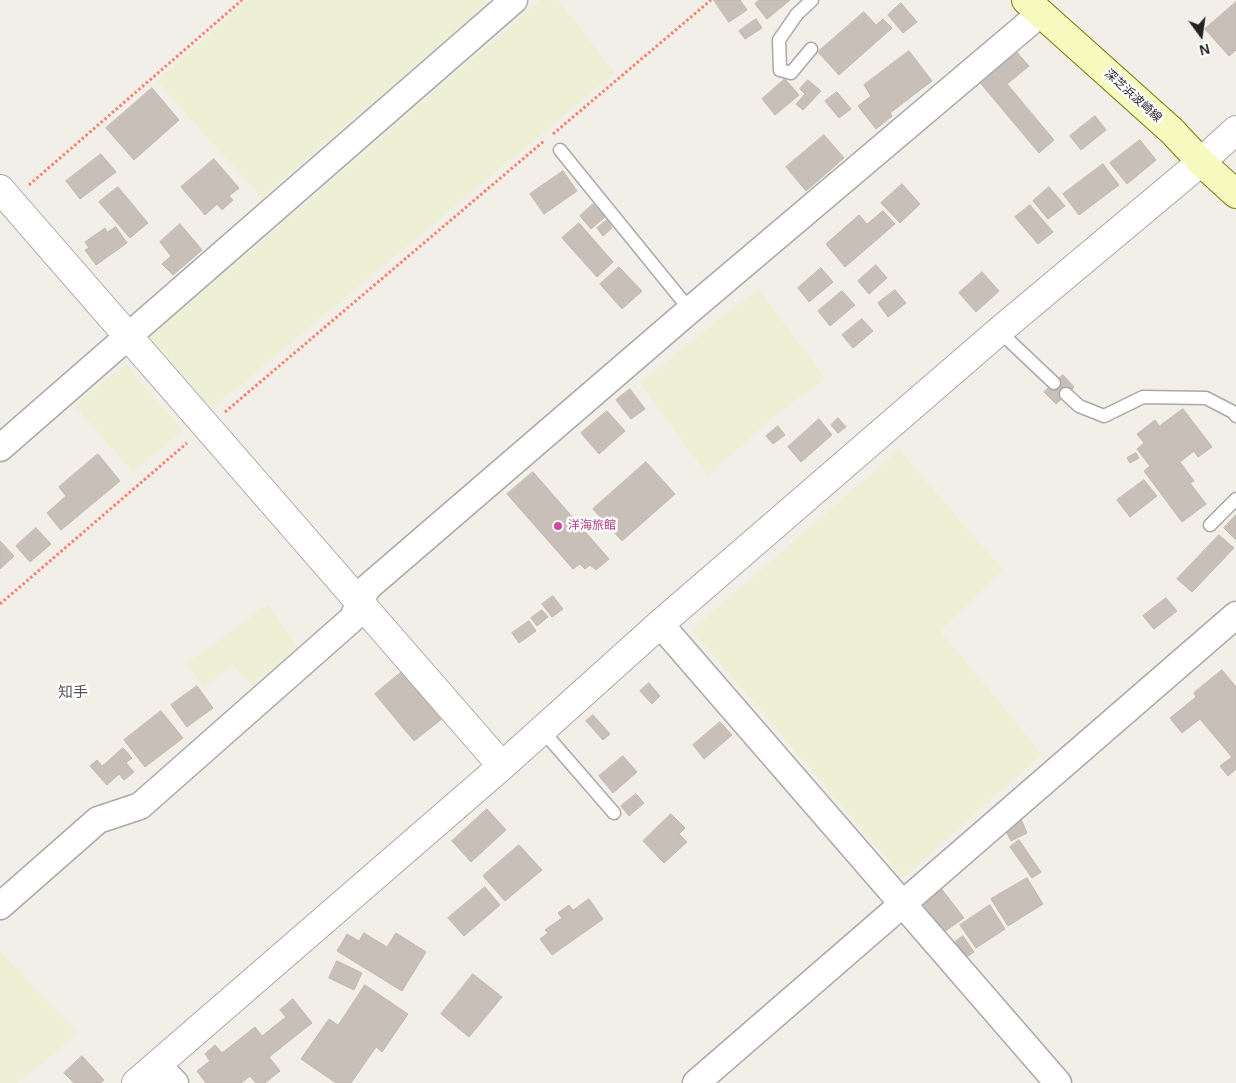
<!DOCTYPE html>
<meta charset="utf-8">
<style>
body{margin:0}
#map{position:relative;width:1236px;height:1083px;overflow:hidden;background:#f2efe9;font-family:Helvetica,sans-serif}
canvas{display:block}
.north{position:absolute;left:1176px;top:10px;width:50px;height:50px;-webkit-text-stroke:4px #fff;paint-order:stroke;rotate:166deg;font-size:14px;font-weight:700;line-height:20px;text-align:center;color:#222}
.north::after{content:'';display:block;margin:auto;width:18px;height:22px;background:#222;clip-path:polygon(50% 0,100% 100%,50% 72%,0 100%)}
</style>
<div id="map">
<canvas width="1236" height="1083"></canvas>
<div class="north">N</div>
</div>
<script>
const ctx = document.querySelector('canvas').getContext('2d');
ctx.lineJoin = 'round';
function fill(path, color) {
  ctx.fillStyle = color;
  ctx.fill(path, 'evenodd');
}
function stroke(path, color, width, dash) {
  ctx.strokeStyle = color;
  ctx.lineWidth = width;
  ctx.lineCap = dash ? 'butt' : 'round';
  ctx.setLineDash(dash || []);
  ctx.stroke(path);
}
function write(font, color, halo, rows, align = 'center') {
  ctx.font = font + ' Helvetica,"Noto Sans JP",sans-serif';
  ctx.lineWidth = 5;
  ctx.setLineDash([]);
  ctx.textBaseline = 'middle';
  ctx.strokeStyle = halo;
  ctx.fillStyle = color;
  for (const [text, x, y, turn = 0] of rows) {
    ctx.save();
    ctx.translate(x, y);
    ctx.rotate((+turn || 0) * Math.PI / 180);
    ctx.textAlign = isNaN(turn) ? turn : align;
    if (halo) ctx.strokeText(text, 0, 0);
    ctx.fillText(text, 0, 0);
    ctx.restore();
  }
}
fill(new Path2D(`
 M247 0H483L487 4 262 198 157 81Z
 M540 0H558L615 73 210 410 145 342Z
 M758 289 826 379 786 407 707 475 640 383Z
 M126 364 182 430 133 472 74 405Z
 M899 450 1003 570 940 631 1042 754 903 878 692 630Z
 M268 604 298 647 252 686 233 665 204 687 187 664Z
 M0 952 78 1033 18 1083H0Z`), '#eef0d5');
const building = new Path2D(`
 M714 0H740L747 10 729 22Z
 M759 0H790L767 19 755 4Z
 M1236 2V50L1229 56 1205 29Z
 M901 3 917 22 903 33 888 15Z
 M864 12 876 25 883 19 892 28 839 75 818 52Z
 M756 19 762 28 745 39 739 31Z
 M1014 49 1029 66 1007 84 1054 140 1039 153 977 79Z
 M909 51 932 81 890 113 892 116 876 129 858 106 871 96 864 85Z
 M785 79 799 95 775 115 762 99Z
 M808 80 821 91 803 110 796 104 805 94 800 89Z
 M152 88 179 120 134 160 106 128Z
 M837 92 851 109 839 118 825 101Z
 M1095 116 1106 130 1081 150 1070 136Z
 M824 135 844 158 806 191 786 167Z
 M1140 140 1156 160 1127 184 1110 163Z
 M101 154 116 172 80 199 66 181Z
 M214 159 239 188 229 196 233 200 222 210 217 204 205 215 181 187Z
 M1103 164 1119 185 1079 215 1063 194Z
 M563 171 577 191 544 214 530 194Z
 M902 184 920 204 900 223 881 203Z
 M118 187 148 223 130 238 99 202Z
 M1049 187 1065 206 1048 219 1033 201Z
 M593 204 605 217 591 229 580 216Z
 M1030 205 1053 232 1038 244 1015 217Z
 M883 211 895 224 845 267 826 244 859 215 867 224Z
 M607 220 612 228 603 236 597 228Z
 M579 223 613 262 597 277 562 238Z
 M180 224 202 250 173 275 162 264 171 256 160 242Z
 M116 227 127 243 96 265 85 250 89 248 85 242 105 228 107 232Z
 M876 265 887 278 869 294 858 281Z
 M619 267 642 291 622 309 600 284Z
 M821 268 833 282 809 302 798 288Z
 M982 272 999 291 976 312 959 293Z
 M895 290 906 303 888 317 878 303Z
 M842 291 855 305 830 326 818 311Z
 M862 319 873 331 853 348 842 335Z
 M1063 375 1074 387 1056 404 1044 392Z
 M630 389 645 409 631 419 616 400Z
 M1183 409 1212 447 1198 457 1194 451 1180 462 1194 481 1190 483 1206 504 1182 522 1144 471 1150 466 1137 449 1144 443 1137 434 1155 420 1159 426Z
 M607 411 625 431 599 454 581 433Z
 M838 418 846 427 838 433 831 425Z
 M819 419 832 435 801 462 788 447Z
 M778 426 785 435 773 444 766 436Z
 M1136 453 1139 458 1130 463 1127 458Z
 M98 454 120 481 61 530 47 513 66 496 59 487Z
 M646 462 675 494 622 541 593 509Z
 M533 472 609 559 596 570 590 565 585 569 580 564 573 569 507 494Z
 M1144 480 1157 496 1130 517 1117 500Z
 M1236 515V540L1224 528Z
 M36 528 51 544 30 562 16 546Z
 M1219 535 1234 548 1192 592 1177 579Z
 M0 541 14 556 0 569Z
 M553 596 563 609 552 617 542 604Z
 M1166 598 1177 611 1154 629 1143 616Z
 M542 610 548 617 537 626 531 618Z
 M529 621 536 631 519 643 512 633Z
 M404 670 443 718 414 741 375 694Z
 M1222 670 1236 687V769L1228 776 1220 766 1232 757 1200 719 1182 733 1170 718 1196 697 1194 693Z
 M649 683 660 696 652 704 640 691Z
 M197 686 213 708 187 727 171 705Z
 M161 711 183 738 145 767 124 740Z
 M593 715 610 734 603 740 586 721Z
 M720 722 732 735 704 759 693 745Z
 M123 748 132 758 126 763 134 772 124 780 119 774 107 785 90 766 97 760 102 766Z
 M623 756 637 772 613 793 599 776Z
 M636 794 644 803 629 816 621 806Z
 M487 809 506 830 471 862 452 841Z
 M671 814 685 828 679 834 687 842 664 863 643 841Z
 M1021 819 1027 833 1011 841 1004 827Z
 M1019 840 1041 872 1032 878 1010 847Z
 M519 845 542 870 505 901 483 876Z
 M1027 878 1043 904 1008 926 991 899Z
 M485 887 500 905 464 936 448 918Z
 M940 887 964 918 944 932 921 901Z
 M589 899 603 919 552 955 540 939 548 933 545 930 562 918 558 913 569 905 573 910Z
 M990 905 1005 929 976 948 960 925Z
 M364 933 387 947 396 933 426 952 402 991 337 951 347 934 359 941Z
 M963 936 974 952 965 958 955 942Z
 M337 961 362 973 354 990 329 978Z
 M473 974 502 997 469 1037 441 1014Z
 M365 985 408 1014 382 1052 376 1047 351 1083H336L301 1059 329 1019 338 1025Z
 M293 999 312 1023 269 1057 280 1071 265 1083H256L250 1076 241 1083H206L197 1071 210 1061 205 1054 215 1045 222 1053 255 1027 262 1036 286 1017 280 1010Z
 M82 1056 104 1080 101 1083H74L64 1073Z`);
fill(building, '#c7bfb8');
stroke(building, '#c4b6ab', 1);
const service = new Path2D(`
 M811 49 791 73 780 70 779 40 797 14 812 0
 M560 150 690 310
 M999 331 1054 383
 M1066 394 1079 406 1104 416 1143 397 1206 398 1233 412 1236 416
 M1210 525 1236 499
 M542 730 614 813`);
const minor = new Path2D(`
 M0 448 514 0
 M660 624 1058 1083
 M0 906 98 820 140 806 352 619 367 588 690 310 1041 13
 M157 1065 175 1083
 M696 1083 1236 615`);
const tertiary = new Path2D(`
 M0 189C166 382 335 573 502 766
 M136 1083 502 766 660 624 999 331 1201 162 1236 130`);
const secondary = new Path2D(`
 M1026 0 1172 131 1201 162 1236 194`);
stroke(service, '#a9a9a9', 15);
stroke(minor, '#a9a9a9', 29);
stroke(tertiary, '#a9a9a9', 30);
stroke(secondary, '#707d05', 30);
stroke(new Path2D(`
 M553 134 711 0
 M29 185 242 0
 M225 412 544 141
 M0 604 187 443`), '#fa8072', 3, [2.5, 2.5]);
stroke(service, '#fff', 12);
stroke(minor, '#fff', 26);
stroke(tertiary, '#fff', 28);
stroke(secondary, '#f7fabf', 28);
for (const [x, y, r, color] of [
 [558,526,5,"#d1479c"]
]) {
  const dot = new Path2D();
  dot.arc(x, y, r, 0, 2 * Math.PI);
  ctx.fillStyle = color;
  ctx.fill(dot);
  stroke(dot, '#fff', 2);
}
write('12px', '#222', '#fff', [
 ["深芝浜波崎線",1133,96,42]
]);
write('12px', '#b23c85', '#fff', [
 ["洋海旅館",568,526]
], 'left');
write('15px', '#555', '#fff', [
 ["知手",73,693]
]);
</script>
